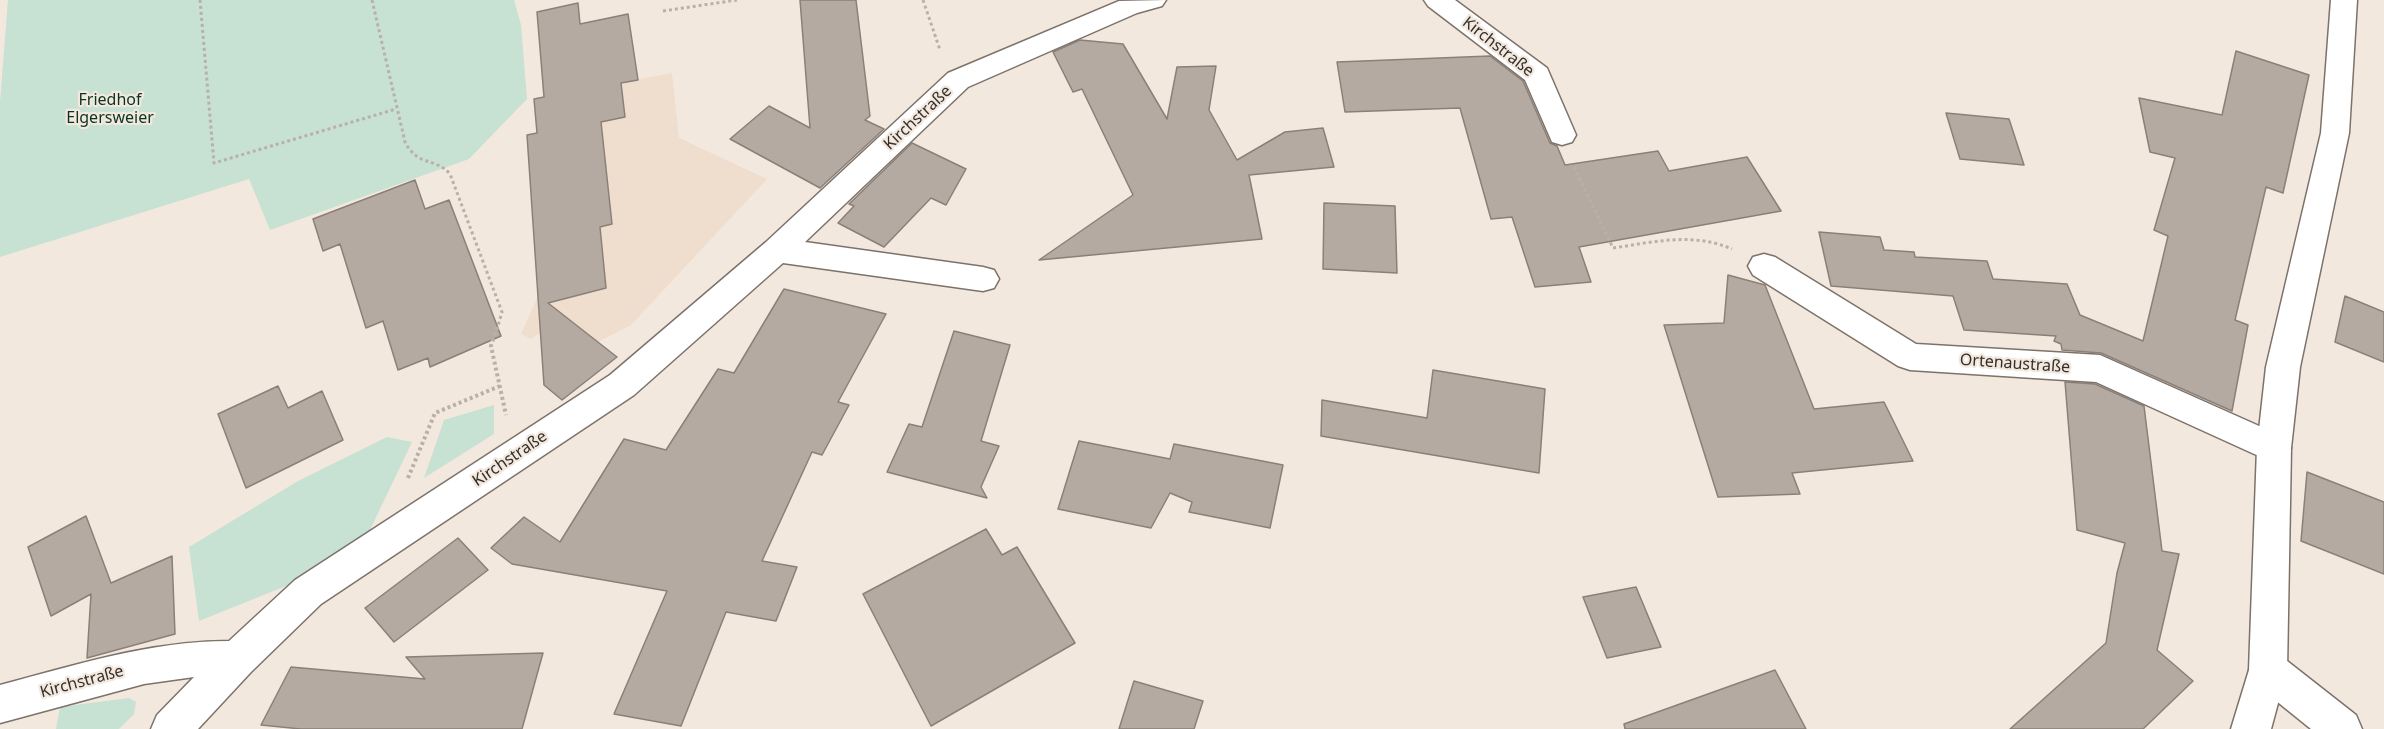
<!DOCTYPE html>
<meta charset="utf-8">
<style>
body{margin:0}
canvas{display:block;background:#f3e8de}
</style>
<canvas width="2384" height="729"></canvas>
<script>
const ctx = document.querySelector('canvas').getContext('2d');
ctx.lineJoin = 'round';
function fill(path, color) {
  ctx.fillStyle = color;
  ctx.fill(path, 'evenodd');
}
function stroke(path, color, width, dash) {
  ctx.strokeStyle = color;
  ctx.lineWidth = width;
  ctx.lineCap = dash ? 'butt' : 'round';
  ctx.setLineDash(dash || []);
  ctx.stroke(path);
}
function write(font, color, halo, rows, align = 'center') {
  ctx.font = font + ' "Noto Sans",sans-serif';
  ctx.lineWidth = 4.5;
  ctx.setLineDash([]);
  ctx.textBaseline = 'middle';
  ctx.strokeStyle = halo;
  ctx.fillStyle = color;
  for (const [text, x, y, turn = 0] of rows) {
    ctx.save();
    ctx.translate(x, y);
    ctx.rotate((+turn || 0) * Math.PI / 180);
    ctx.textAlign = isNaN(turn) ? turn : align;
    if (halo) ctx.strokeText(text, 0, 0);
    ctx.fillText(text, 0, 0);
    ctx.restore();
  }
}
fill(new Path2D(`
 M672 73 679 138 767 179 631 325 598 342 564 315 531 339 521 334 538 296 527 135 537 133 534 99Z`), '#efddce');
fill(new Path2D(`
 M8 0H514L521 25 527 99 469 159 270 230 249 179 0 257V102Z
 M494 405V434L424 478 444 420Z
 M387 437 412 442 370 530 286 586 199 621 189 547 298 481Z
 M129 698 136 702 134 714 119 729H56L60 707Z`), '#c7e1d3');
const building = new Path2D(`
 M800 0H856L870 116 865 120 884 129 820 188 730 139 769 106 810 128Z
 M578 3 580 24 628 14 638 80 621 83 625 117 601 122 612 224 600 227 606 288 548 303 617 357 562 400 544 385 527 135 537 133 534 99 544 97 537 12Z
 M1080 40 1123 44 1167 119 1177 67 1216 66 1209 110 1237 160 1285 132 1323 128 1334 167 1249 175 1262 239 1039 260 1133 195 1082 89 1073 92 1053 52Z
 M2236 51 2309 75 2283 193 2266 187 2235 320 2248 325 2232 411 2101 353 2062 350 2061 344 2054 341 2056 336 1964 330 1953 296 1831 286 1819 232 1880 237 1884 250 1914 252 1915 257 1987 261 1993 279 2067 284 2080 315 2143 341 2168 236 2154 230 2175 158 2150 152 2139 98 2222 115Z
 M1490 56 1523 81 1550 143 1557 146 1565 165 1658 151 1669 171 1747 157 1781 211 1579 247 1591 282 1535 287 1512 217 1491 219 1460 108 1345 112 1337 62Z
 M1946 113 2009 119 2024 165 1960 159Z
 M912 143 966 169 946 205 931 198 884 247 838 223 854 206 849 204Z
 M415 180 425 209 449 200 501 336 430 367 428 358 398 370 383 321 366 328 340 244 323 251 313 219Z
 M1324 203 1395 206 1397 273 1323 269Z
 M1728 275 1765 285 1814 409 1884 402 1913 461 1792 473 1800 494 1718 497 1664 325 1724 323Z
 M784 289 886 314 838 402 849 405 822 455 812 452 762 561 797 567 776 621 726 612 681 726 614 714 667 591 512 564 491 548 524 517 560 542 624 439 666 450 718 369 734 373Z
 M2345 296 2384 312V362L2335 342Z
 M954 331 1010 345 981 441 999 446 981 487 987 498 887 472 909 424 922 427Z
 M1433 370 1545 389 1539 473 1321 436 1322 400 1427 418Z
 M2065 382 2095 384 2144 406 2162 551 2179 554 2157 650 2193 681 2143 729H2010L2106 643 2117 573 2125 543 2077 530Z
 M278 386 288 408 322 391 343 440 246 488 218 414Z
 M1079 441 1170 459 1174 444 1283 465 1270 528 1189 512 1192 502 1170 493 1151 528 1058 509Z
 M2307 472 2384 502V574L2301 541Z
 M86 516 111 583 172 556 175 634 87 658 91 594 51 616 28 547Z
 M986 529 1002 555 1017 547 1075 643 931 726 863 594Z
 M458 538 488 570 394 642 365 608Z
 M1636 587 1661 647 1607 658 1583 597Z
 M543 653 522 729H301L261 725 291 667 425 679 406 657Z
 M1775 670 1806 729H1625L1624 724Z
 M1134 681 1203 701 1194 729H1119Z`);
fill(building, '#b5aaa1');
stroke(building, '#8b8078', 1.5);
const minor = new Path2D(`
 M1166 0 1162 6 1137 13 968 87 805 242 983 267 994 270 999 279 994 288 983 291 783 263 634 395 321 604 251 672 198 729H151L157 715 194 677 144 684 0 723V685C76 665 150 641 229 641L295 580 610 375 766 242 948 73 1119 1Z
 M1424 0H1455L1547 68 1576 135 1572 142 1562 145 1552 142 1525 80 1428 6Z
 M1764 254 1775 257 1916 344 2100 355 2286 438 2291 448 2286 458 2274 463 2096 382 1910 370 1898 366 1753 275 1748 266 1753 257Z
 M2268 652 2282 657 2356 715 2362 729H2311L2254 683 2249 670 2254 657Z`);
const tertiary = new Path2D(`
 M2331 0H2357L2349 133 2300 367 2291 448 2287 670 2271 729H2231L2249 670 2257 448 2266 367 2321 133Z`);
stroke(minor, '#7c726a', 3);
stroke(tertiary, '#7c726a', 3);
stroke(new Path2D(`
 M200 0 214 163 396 109
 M372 0 405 142C418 167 435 157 450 174L502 312 497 329
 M923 0 940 50
 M663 11 737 0
 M1574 167 1613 248C1654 242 1693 232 1732 249`), '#b9b0a8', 3, [3, 3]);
stroke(new Path2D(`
 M497 327 491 346 506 415
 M408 478 435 413 500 386`), '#b9b0a8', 4, [3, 3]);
fill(minor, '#fff');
fill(tertiary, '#fff');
write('16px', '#332f2b', '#f3e8de', [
 ["Kirchstraße",1498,47,38],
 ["Kirchstraße",918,118,-43],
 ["Ortenaustraße",2015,364,4],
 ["Kirchstraße",510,459,-34],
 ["Kirchstraße",82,682,-15]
]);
write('16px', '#073423', '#f3e8de', [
 ["Friedhof",110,100],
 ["Elgersweier",110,118]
]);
</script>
